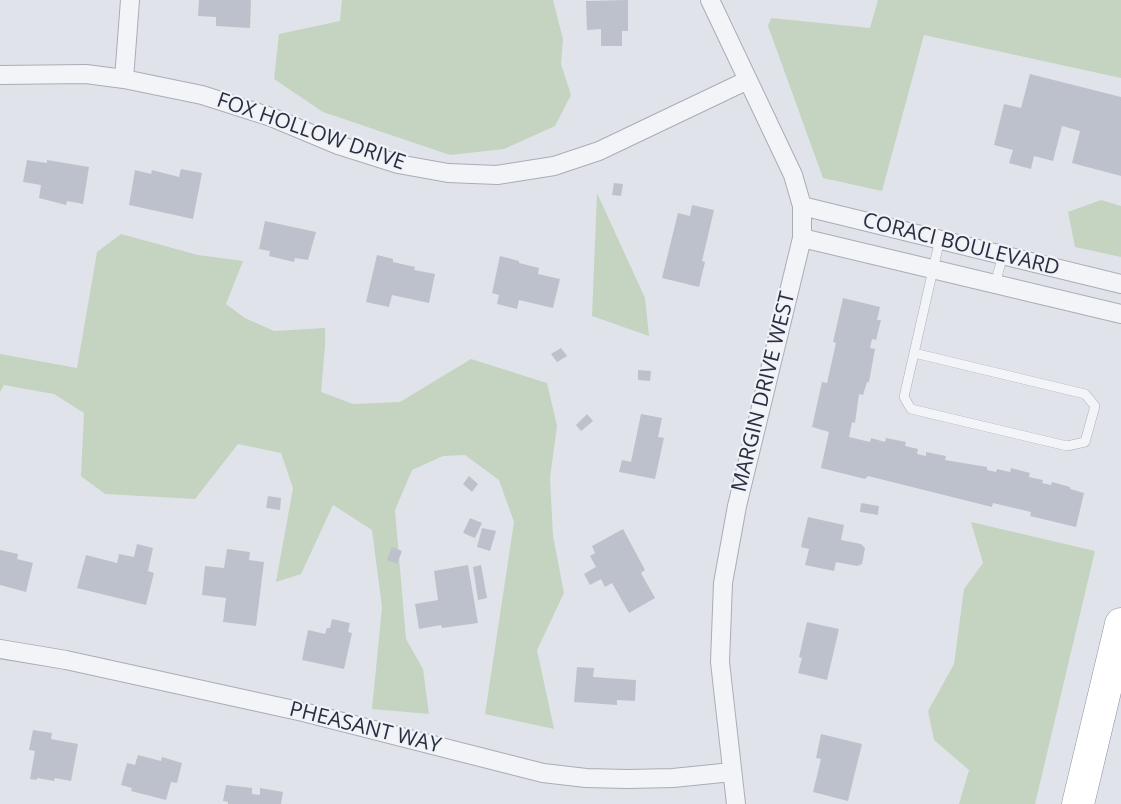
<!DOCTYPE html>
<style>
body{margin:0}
canvas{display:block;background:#e0e3e9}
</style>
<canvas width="1121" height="804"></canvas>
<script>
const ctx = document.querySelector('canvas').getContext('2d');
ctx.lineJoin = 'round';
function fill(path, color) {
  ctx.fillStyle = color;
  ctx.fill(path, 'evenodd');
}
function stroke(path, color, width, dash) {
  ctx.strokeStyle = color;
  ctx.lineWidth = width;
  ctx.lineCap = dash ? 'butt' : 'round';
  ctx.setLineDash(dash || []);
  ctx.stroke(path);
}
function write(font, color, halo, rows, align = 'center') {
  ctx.font = font + ' "Open Sans",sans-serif';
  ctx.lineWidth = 4.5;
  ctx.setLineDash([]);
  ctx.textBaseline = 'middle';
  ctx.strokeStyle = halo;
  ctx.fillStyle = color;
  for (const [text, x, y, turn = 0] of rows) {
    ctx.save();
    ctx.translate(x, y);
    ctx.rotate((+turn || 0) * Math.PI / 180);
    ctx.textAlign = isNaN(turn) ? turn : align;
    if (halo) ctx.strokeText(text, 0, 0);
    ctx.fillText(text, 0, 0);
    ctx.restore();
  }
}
fill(new Path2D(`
 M342 0H553L563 39 561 64 571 95 555 126 504 149 450 155 323 112 274 79 279 34 340 21Z
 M878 0H1121V78L924 35 882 191 823 178 768 26 771 18 870 28Z
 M597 193 645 298 649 336 592 316Z
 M1101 200 1121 206V257L1075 247 1068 212Z
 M121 234 198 255 243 261 226 304 245 318 274 331 325 328V346L321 392 353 404 400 402 471 359 547 383 557 426 550 478 553 536 564 593 537 650 554 729 485 714 514 522 499 480 465 455 443 456 412 470 395 510 406 639 423 669 429 714 372 709 382 607 372 530 333 505 301 574 276 582 293 488 281 453 238 444 195 499 105 494 81 476 84 413 54 394 4 385 0 392V354L77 368 97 252Z
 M971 522 1095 551 1035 804H959L969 770 934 740 928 711 954 664 964 589 983 563Z`), '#c4d4c1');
fill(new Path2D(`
 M199 0H251L250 28 216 26V17L198 16Z
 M628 0V31H622V46H601V29L587 30 586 1Z
 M1030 74 1121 97V176L1072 163 1080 131 1062 126 1053 161 1034 156 1031 169 1009 163 1013 150 994 145 1004 104 1021 108Z
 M27 160 47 163V160L89 167 83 204 67 201 66 205 39 198 41 185 23 182Z
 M181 169 202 173 193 219 129 205 135 170 151 174 152 170 179 177Z
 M614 183 623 184 621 196 612 195Z
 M692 205 714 210 702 261 705 262 699 287 662 278 678 213 690 216Z
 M265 221 316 232 308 260 295 258 294 262 269 256 270 251 259 249Z
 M377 255 393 259V262L415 267 414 270 435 274 429 303 392 295 389 307 366 302Z
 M500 256 519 261V263L539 268 538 274 560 279 553 308 519 300 517 309 497 304 499 295 492 293Z
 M843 298 880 307 877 320H881L876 340 872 339 870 348 875 349 869 382H867L863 395 859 394 855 423 852 422 849 437 870 442 871 438 885 442 886 438 906 442 905 446 918 449 917 454 926 456V452L946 456 945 460 987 467V470L996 472 997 469 1010 472 1011 468 1030 473 1029 477 1043 480 1042 483 1051 485 1052 482 1070 487V489L1084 493 1076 527 1030 516 1031 512 993 503 992 507 868 476 865 479 821 468 829 432 812 427 822 382 827 383 836 343 833 342Z
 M561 348 567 356 557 362 551 354Z
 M638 370 651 371 650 381 638 380Z
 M587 414 593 421 581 431 576 425Z
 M641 414 662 418 658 437 664 438 655 479 619 472 622 460 631 462Z
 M469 476 478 484 472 492 463 484Z
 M268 496 281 498 280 510 266 508Z
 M861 503 879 506 878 515 860 512Z
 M808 517 844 525 841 540 861 544 865 548 862 564 857 566 836 562 834 571 805 565 809 549 801 547Z
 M470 518 482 523 475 538 463 533Z
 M482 528 496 531 490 551 477 547Z
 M623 529 645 570 641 573 655 598 629 613 612 583 605 587 601 579 590 585 584 574 596 567 590 556 595 553 592 546Z
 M137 544 153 548 148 571 154 573 146 605 77 588 86 555 117 563 119 554 134 557Z
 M392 547 402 551 397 564 387 560Z
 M227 549 250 552 249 560 264 562 256 626 223 622 226 598 202 595 205 566 224 568Z
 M0 550 18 554 17 559 33 563 26 592 0 585Z
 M468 565 478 623 442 628 441 625 419 629 415 604 438 600 434 571Z
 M481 565 487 598 478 600 473 567Z
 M332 619 350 623 348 632 352 633 344 669 302 660 308 630 325 634 327 628H330Z
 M807 622 839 629 827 680 798 673 802 658 799 657Z
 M577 667 594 668 593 677 636 680 635 701 617 700V705L574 702Z
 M33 730 52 733 51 739 78 744 71 781 55 778 54 781 37 778V780L30 779 35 751 29 750Z
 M821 734 862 744 848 801 813 792 821 759 816 758Z
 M138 755 161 761 162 757 182 763 177 783 171 782 166 800 131 791 132 788 121 785 127 763 135 765Z
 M226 785 252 788V794L260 795V788L283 792 281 804H228V802L223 801Z`), '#bdc1cc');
const service = new Path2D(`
 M995 284 1003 255
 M914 353 1085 394 1095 406 1085 442 1067 446 911 409 904 397 940 239`);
const minor = new Path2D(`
 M710 0 793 175 802 206V238L737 506 723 583 720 662 736 804
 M0 75 86 74 124 79 202 95 271 117 338 145 398 164 448 173 497 175 554 166 599 151 748 80
 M124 79 130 0
 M802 206 1121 284
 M802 238 1121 314
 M0 649 66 660 303 712 543 773 586 778 628 779 673 778 732 772`);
const trunk = new Path2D(`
 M1078 804 1121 624`);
stroke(service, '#a9adb7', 10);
stroke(minor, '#a9adb7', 20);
stroke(trunk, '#878ea0', 33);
stroke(service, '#f3f4f8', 9);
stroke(minor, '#f3f4f8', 18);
stroke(trunk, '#fff', 32);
write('21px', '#282f41', '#f0f2f7', [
 ["FOX HOLLOW DRIVE",311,132,19],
 ["CORACI BOULEVARD",961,245,14],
 ["MARGIN DRIVE WEST",764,392,-76],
 ["PHEASANT WAY",365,728,14]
]);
</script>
